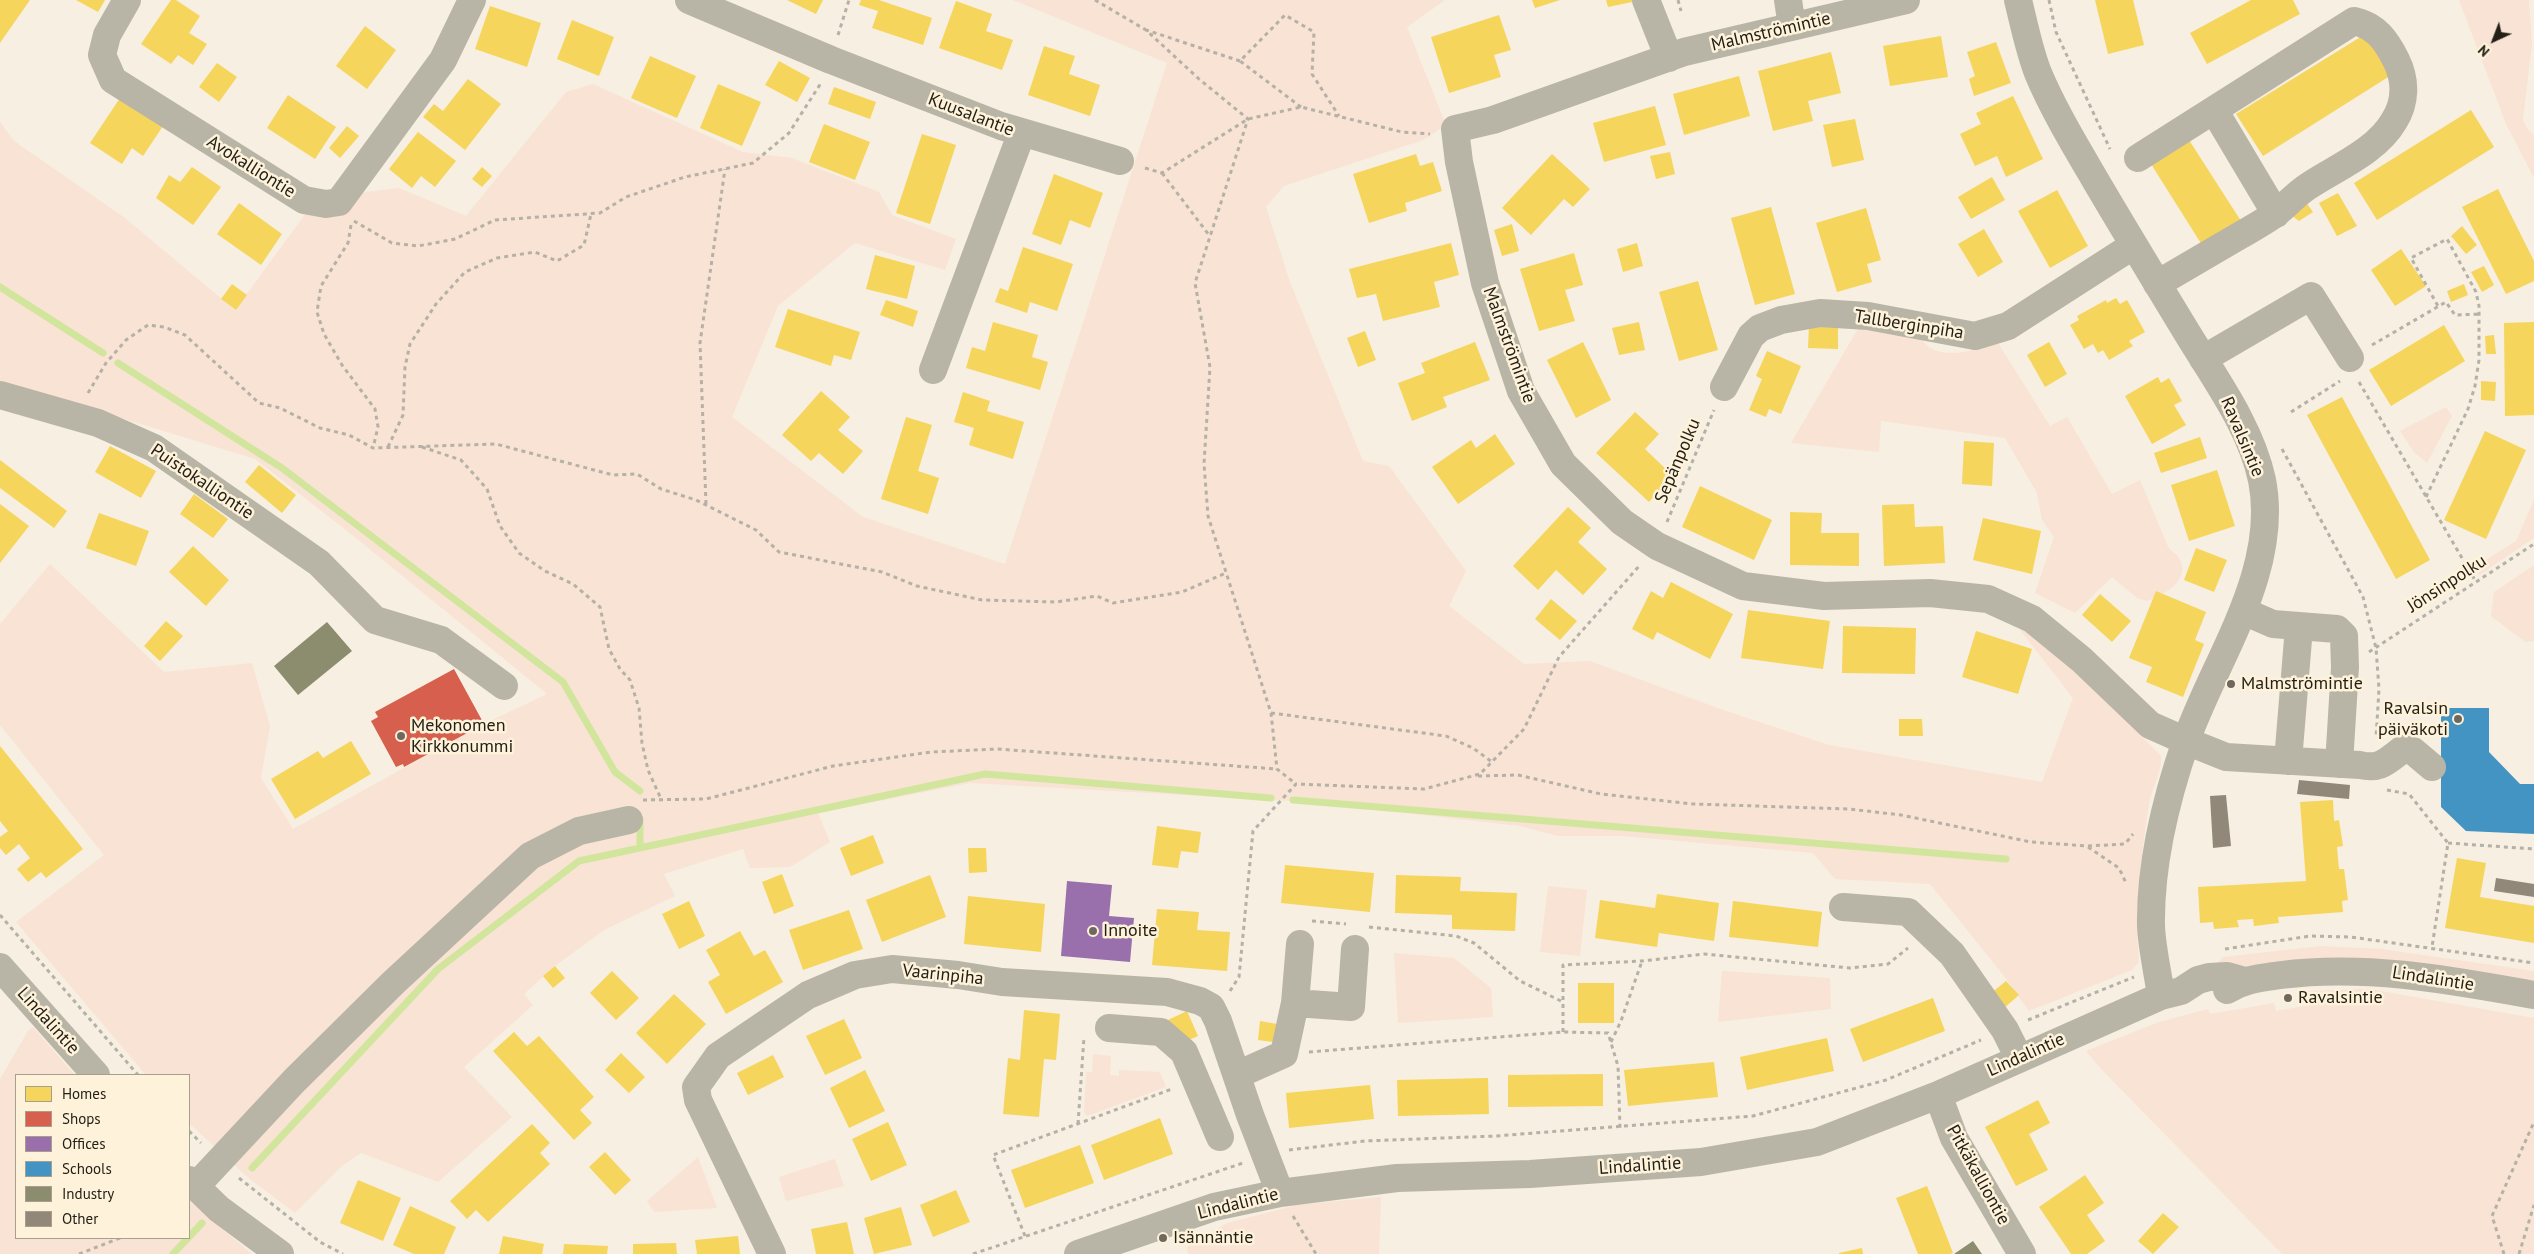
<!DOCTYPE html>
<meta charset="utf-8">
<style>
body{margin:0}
#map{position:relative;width:2534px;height:1254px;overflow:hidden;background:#f6efe2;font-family:"PT Sans",sans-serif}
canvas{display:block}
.legend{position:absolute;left:15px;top:1074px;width:175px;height:165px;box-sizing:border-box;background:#fef2da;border:1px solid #a79e8c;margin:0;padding:6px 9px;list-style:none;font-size:15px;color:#242017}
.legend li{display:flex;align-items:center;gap:10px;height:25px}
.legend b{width:25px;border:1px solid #a79e8c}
.north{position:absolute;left:2469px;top:15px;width:50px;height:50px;-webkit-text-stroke:4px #fef2da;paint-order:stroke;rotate:223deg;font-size:14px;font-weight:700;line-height:20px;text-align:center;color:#242017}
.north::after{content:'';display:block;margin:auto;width:18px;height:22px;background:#242017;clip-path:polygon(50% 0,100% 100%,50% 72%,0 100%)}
</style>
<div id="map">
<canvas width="2534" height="1254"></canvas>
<ul class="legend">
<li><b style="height:14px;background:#f6d55c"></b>Homes</li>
<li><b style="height:14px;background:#d6604d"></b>Shops</li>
<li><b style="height:14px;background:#9970ab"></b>Offices</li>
<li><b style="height:14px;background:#4393c3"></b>Schools</li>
<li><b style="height:14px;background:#8c8c6e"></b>Industry</li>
<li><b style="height:14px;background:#918879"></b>Other</li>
</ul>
<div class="north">N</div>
</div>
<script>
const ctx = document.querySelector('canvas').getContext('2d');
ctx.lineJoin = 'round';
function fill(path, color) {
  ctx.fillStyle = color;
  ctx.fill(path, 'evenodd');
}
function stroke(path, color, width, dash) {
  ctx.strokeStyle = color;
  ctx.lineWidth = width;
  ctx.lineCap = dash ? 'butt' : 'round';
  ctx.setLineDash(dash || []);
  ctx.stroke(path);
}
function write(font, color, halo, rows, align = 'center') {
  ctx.font = font + ' "PT Sans",sans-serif';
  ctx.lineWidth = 5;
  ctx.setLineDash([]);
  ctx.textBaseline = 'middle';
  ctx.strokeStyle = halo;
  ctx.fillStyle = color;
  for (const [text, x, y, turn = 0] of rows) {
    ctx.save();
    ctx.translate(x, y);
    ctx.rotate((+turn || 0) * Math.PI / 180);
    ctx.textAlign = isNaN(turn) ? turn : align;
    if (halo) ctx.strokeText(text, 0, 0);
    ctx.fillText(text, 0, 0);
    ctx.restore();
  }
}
fill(new Path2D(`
 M1013 0H1445L1407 27 1446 125 1423 140 1284 186 1266 207 1290 282 1363 461 1389 466 1466 571 1449 606 1524 664 1590 661 1723 710 1829 745 2042 782 2073 698 2020 630 2025 626 2100 694 2161 756C2162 773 2152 787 2149 804 2141 857 2134 909 2139 962L2132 970 2029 1011 2004 976 1930 884 1835 879 1813 853 1622 836H1558L1520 826 1309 802 970 783 818 813 830 842 790 867 750 868 743 849 664 874 675 896 604 930 555 966 524 994 533 1005 464 1067 512 1117 438 1182 361 1153 342 1166 295 1213 246 1176 189 1123V1075H146L16 922 104 855 0 725V624L50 564 164 672 252 663 270 726 261 778 293 829 484 724 547 694 351 534 255 459 0 381V122L14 141 125 218 235 310 306 213 357 193 399 188 466 216 566 92 593 84 743 152 792 158 879 192 892 215 956 239 945 270 855 243 778 306 732 417 863 517 1005 564 1167 63Z
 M2459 0H2529L2532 44 2523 120 2528 130 2534 135V178L2506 124Z
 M1912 319C1915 326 1918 334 1923 341 1940 363 1976 349 1998 343L2050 426 2067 417 2112 494 2140 480C2149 501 2158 523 2167 544 2169 551 2176 553 2179 558 2192 581 2163 595 2147 601L2137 598 2112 577 2075 613 2035 593 2054 537 2042 520 2037 493 2005 438 1881 421 1879 452 1791 443 1862 322Z
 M2446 407 2452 416 2427 463 2414 452 2400 431Z
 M2534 500V538L2479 575 2475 567 2516 541Z
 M2534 565V641L2525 642 2491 616 2494 592Z
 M1548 886 1587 890 1580 956 1540 952Z
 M2321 946 2381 949 2534 971V987L2236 971 2215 965 2223 957Z
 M1394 953 1454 958 1491 988 1493 1017 1398 1023Z
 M1722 971 1830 978 1831 1009 1718 1022Z
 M2369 989 2534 1018V1254H2282L2103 1071 2086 1051 2159 1022 2208 1009 2210 1014 2274 1003 2276 1011 2310 1005 2309 991Z
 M33 1027 75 1075H16V1238H189V1201L252 1254H0V1079L28 1031Z
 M1093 1054 1111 1056 1110 1075 1119 1076V1070L1160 1072 1166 1087 1087 1116 1084 1112 1086 1072H1092Z
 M698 1157 717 1208 654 1212 647 1201Z
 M835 1159 844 1186 786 1201 779 1177Z
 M1381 1197 1379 1254H1188L1187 1247 1227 1223 1297 1205Z`), '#f9e3d5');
fill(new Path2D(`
 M0 0H30L0 43Z
 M76 0H105L98 12Z
 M171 0H176L200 16 189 33 207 44 193 65 178 55 171 64 141 44Z
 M787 0H823L816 14Z
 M861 0H879L932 18 923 45 872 28 878 11 859 5Z
 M1532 0H1560L1535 8Z
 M1606 0H1632V2L1608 7Z
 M2095 0H2133L2144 45 2108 54Z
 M2251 0H2293L2300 14 2207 64 2190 33Z
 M956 1 992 14 986 31 1013 40 1002 70 939 48Z
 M490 6 541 23 527 67 475 49Z
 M1499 15 1511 50 1494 55 1501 77 1449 93 1431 37Z
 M572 20 614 37 599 76 557 59Z
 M365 26 396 50 367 89 336 66Z
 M2367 33 2393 74 2263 156 2236 114Z
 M1941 36 1948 77 1890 86 1883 46Z
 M1996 42 2011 83 1974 96 1969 79 1975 76 1967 52Z
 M1044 46 1075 56 1069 74 1100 85 1090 116 1028 95Z
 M1831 52 1841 93 1808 101 1813 121 1773 131 1758 71Z
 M650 56 696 76 677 118 631 98Z
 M779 61 810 78 797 102 765 85Z
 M217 63 237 77 219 102 199 87Z
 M1739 76 1750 116 1684 135 1673 94Z
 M468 79 501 104 465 150 423 117 434 104 443 111Z
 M718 84 761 102 742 146 700 128Z
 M834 87 876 102 870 119 828 104Z
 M288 95 336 127 315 159 267 128Z
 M2013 96 2043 159 2006 177 1997 156 1975 166 1960 134 1981 124 1976 113Z
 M120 98 163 126 143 156 132 148 122 164 90 143Z
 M1655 106 1666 145 1604 162 1593 123Z
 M2471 110 2494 147 2377 220 2354 183Z
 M1855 119 1864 160 1832 167 1823 125Z
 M824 124 870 142 855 180 809 162Z
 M347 126 359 136 340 158 329 148Z
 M418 132 456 161 435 187 421 176 412 188 389 169Z
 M922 134 956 145 930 224 896 213Z
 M2189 140 2241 221 2202 245 2151 164Z
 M1670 152 1675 174 1656 179 1650 156Z
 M1416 154 1420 166 1433 162 1442 191 1405 203 1407 211 1369 223 1353 174Z
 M1552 154 1590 189 1573 207 1564 199 1531 235 1502 208Z
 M192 167 221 187 193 225 156 198 169 175 180 182Z
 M482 167 492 176 482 187 472 179Z
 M1054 174 1103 193 1090 228 1070 220 1061 245 1032 234Z
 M1992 177 2005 200 1971 219 1958 197Z
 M2498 189 2534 261V281L2506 294 2462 207Z
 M2057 190 2088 246 2050 268 2018 211Z
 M2338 193 2357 226 2337 236 2319 203Z
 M2305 201 2313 212 2299 221 2287 212Z
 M239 203 282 234 261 265 217 234Z
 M1771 207 1795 294 1755 305 1731 218Z
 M1866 208 1881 260 1867 264 1872 282 1837 292 1816 223Z
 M1512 224 1519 251 1502 256 1494 230Z
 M2462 226 2477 245 2466 254 2451 236Z
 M1984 229 2003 262 1978 277 1958 244Z
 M1451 243 1459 275 1434 282 1440 307 1383 321 1376 294 1357 298 1349 269Z
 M1637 243 1643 266 1623 272 1617 249Z
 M1023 247 1073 264 1057 311 1030 302 1027 313 995 302 1000 288 1008 291Z
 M2401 249 2426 286 2395 306 2371 270Z
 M1574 253 1583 285 1565 290 1575 321 1539 331 1520 269Z
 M875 255 915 266 907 299 866 289Z
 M2484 266 2494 285 2482 292 2471 272Z
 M1698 281 1718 350 1679 361 1659 292Z
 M232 284 247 295 236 310 221 299Z
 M2464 284 2468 295 2451 302 2447 291Z
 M2116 298 2120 304 2127 300 2145 332 2129 341 2133 346 2109 360 2103 350 2098 353 2093 344 2084 349 2070 325 2079 320 2077 316 2106 300 2107 303Z
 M886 300 918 311 913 327 880 315Z
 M788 309 860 332 851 360 834 355 831 366 775 347Z
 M993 322 1038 335 1032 357 1048 362 1040 390 966 368 972 347 985 351Z
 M1639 322 1645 350 1619 355 1612 328Z
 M2534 322V415L2505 416 2504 323Z
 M1809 325 1838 326V349L1808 348Z
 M2444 325 2465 361 2391 406 2369 370Z
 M1365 331 1376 360 1358 367 1347 338Z
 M2494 335 2496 354H2486L2485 336Z
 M1475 342 1490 380 1443 397 1447 407 1412 421 1398 383 1425 373 1421 363Z
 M1583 342 1611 400 1576 418 1547 360Z
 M2049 342 2067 374 2045 387 2027 355Z
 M1767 351 1801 366 1781 414 1769 409 1766 417 1749 410 1762 379 1756 376Z
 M2158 377 2161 383 2169 378 2182 401 2174 405 2186 425 2152 444 2125 396Z
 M2481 381 2496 382 2495 401 2481 400Z
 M821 391 850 417 838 430 863 451 843 474 819 453 811 461 782 435Z
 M963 392 990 401 987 411 1024 422 1013 459 969 445 974 428 954 422Z
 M2342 397 2430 560 2396 579 2307 415Z
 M1635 412 1659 434 1645 449 1673 476 1649 502 1596 453Z
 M906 417 932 425 918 471 939 478 928 514 881 499Z
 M2485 431 2526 450 2486 539 2444 520Z
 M1495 434 1515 464 1458 504 1432 467 1471 440 1476 448Z
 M2200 437 2207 458 2161 473 2154 453Z
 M1964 441 1994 443 1992 486 1962 484Z
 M110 446 156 471 141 498 95 472Z
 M0 460 67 511 54 528 0 488Z
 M259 465 296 495 282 513 245 482Z
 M2217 470 2235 526 2189 541 2171 485Z
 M1700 486 1772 520 1754 560 1682 527Z
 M194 494 228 519 213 538 180 514Z
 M0 504 29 526 0 563Z
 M1914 504 1915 527 1943 526 1945 563 1884 566 1882 505Z
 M1568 507 1591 528 1578 542 1607 569 1583 595 1556 570 1538 590 1513 566Z
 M1790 512 1822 513 1821 533H1859V566L1790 565Z
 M99 513 149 531 136 566 86 548Z
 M1983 518 2041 531 2032 574 1973 560Z
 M193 546 229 580 206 606 169 572Z
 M2196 548 2227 560 2214 592 2184 580Z
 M1671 582 1733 614 1710 659 1657 632 1653 640 1632 629 1651 591 1663 598Z
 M2156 591 2206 612 2195 640 2204 644 2183 697 2146 682 2152 667 2129 658Z
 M2100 594 2131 621 2112 642 2082 615Z
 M1551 599 1577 621 1560 640 1535 619Z
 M1748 610 1830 621 1823 669 1741 658Z
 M166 621 183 636 160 661 144 646Z
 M1843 626 1916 628 1915 674 1842 673Z
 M1976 631 2032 649 2018 694 1962 677Z
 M1899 719H1922L1923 736H1899Z
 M351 741 371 774 295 819 271 779 318 751 323 758Z
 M0 746 83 849 46 878 41 872 28 882 17 869 30 858 19 844 6 855 0 848V837L8 831 0 821Z
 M2333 800 2334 821 2339 820 2343 846 2337 847 2339 869H2344L2348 900 2342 901 2343 912 2278 917 2279 923 2254 926 2253 919 2237 920 2239 927 2214 929 2213 922 2200 923 2198 887 2306 881 2300 802Z
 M1157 826 1201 832 1198 853 1181 851 1178 868 1152 865Z
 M873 835 884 863 851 876 840 848Z
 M968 848H986L987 872 969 873Z
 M2457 858 2486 863 2480 897 2534 906V943L2445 928Z
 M1285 865 1374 873 1370 912 1281 903Z
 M782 874 794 906 774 914 762 882Z
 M930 875 946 917 882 942 866 900Z
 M1396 875 1461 877 1460 891 1517 893 1515 931 1452 929V915L1395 913Z
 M1657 894 1719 903 1714 941 1659 933 1657 947 1595 938 1600 900 1655 908Z
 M968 896 1045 904 1041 952 964 944Z
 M689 901 705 936 679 949 662 914Z
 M1733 901 1822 912 1818 947 1729 937Z
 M1157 909 1199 912 1197 930 1230 932 1227 971 1152 965Z
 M849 910 863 949 803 970 789 930Z
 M740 931 754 956 765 950 783 982 726 1014 708 982 720 975 706 950Z
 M555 966 565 978 553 988 543 976Z
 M612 971 639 998 616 1020 590 993Z
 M2006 981 2019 995 2003 1009 1990 994Z
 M1578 983H1614V1023H1578Z
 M674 994 706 1024 667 1064 636 1033Z
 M1933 998 1945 1031 1863 1062 1850 1029Z
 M1024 1010 1060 1014 1056 1060 1044 1059 1039 1117 1003 1114 1008 1058 1020 1060Z
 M1187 1011 1198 1036 1180 1044 1168 1020Z
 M844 1019 862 1058 825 1075 806 1036Z
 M1260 1021 1283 1025 1280 1043 1258 1040Z
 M514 1032 527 1046 539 1036 594 1097 580 1110 592 1123 574 1140 493 1051Z
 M1827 1038 1834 1071 1747 1090 1740 1057Z
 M621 1053 645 1077 629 1093 605 1070Z
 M773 1055 784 1077 748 1095 737 1073Z
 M1714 1062 1718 1097 1628 1106 1624 1070Z
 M865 1070 885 1111 849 1128 830 1088Z
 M1603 1074V1106L1508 1107V1075Z
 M1488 1078 1489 1114 1398 1116 1397 1080Z
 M1370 1085 1374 1119 1289 1128 1286 1093Z
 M2038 1100 2050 1123 2029 1134 2048 1170 2016 1186 1985 1127Z
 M1160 1118 1173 1154 1104 1180 1091 1145Z
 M888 1122 907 1165 871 1181 852 1139Z
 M532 1124 550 1143 540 1153 550 1164 488 1222 476 1210 467 1219 450 1201Z
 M1080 1145 1094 1183 1025 1208 1011 1170Z
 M605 1152 631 1180 615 1195 589 1167Z
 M2085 1175 2104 1203 2087 1215 2105 1241 2087 1254H2071L2039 1207Z
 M358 1180 401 1198 383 1241 340 1223Z
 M1927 1186 1953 1253 1950 1254H1918L1896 1198Z
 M956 1190 970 1222 933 1237 920 1205Z
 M410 1206 456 1227 444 1254H414L393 1245Z
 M901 1207 912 1245 874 1254 864 1218Z
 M2163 1213 2179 1227 2153 1254 2138 1241Z
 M847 1222 854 1254H816L811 1229Z
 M503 1236 544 1244 542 1254H499Z
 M738 1236 740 1254H697L695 1240Z
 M676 1243 677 1254H633V1244Z
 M564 1244 608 1246 607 1254H563Z
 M1862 1248 1863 1254H1839V1253Z`), '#f6d55c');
fill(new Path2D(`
 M454 669 484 724 404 767 403 764 396 767 371 721 378 717 375 712Z`), '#d6604d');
fill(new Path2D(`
 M1067 881 1112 885 1109 916 1134 918 1130 962 1061 956Z`), '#9970ab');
fill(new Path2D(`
 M2441 708H2489V752L2520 784H2534V834L2466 831 2441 807Z`), '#4393c3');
fill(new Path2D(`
 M327 622 352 651 298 695 274 666Z
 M1973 1241 1982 1254H1954Z`), '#8c8c6e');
stroke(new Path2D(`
 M0 287 103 353
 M118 363 282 468 563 682 615 772 640 791
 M1293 800 2006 859
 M640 819V848
 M252 1168 438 969 579 861 985 774 1271 798
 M189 1237 202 1223
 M173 1254 188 1238`), '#d2e59d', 7);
fill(new Path2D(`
 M2299 780 2350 785 2349 799 2297 794Z
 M2226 795 2231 846 2213 848 2210 796Z
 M2496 878 2534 884V897L2494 891Z`), '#918879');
stroke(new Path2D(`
 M1095 0 1146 30
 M1678 0 1681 11
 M2049 0 2056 32 2110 149
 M838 35 849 0
 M1240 61 1146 30 1199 79 1248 119 1195 283 1210 367 1204 464 1208 516 1271 713 1277 769 1296 784
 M1301 107 1240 61 1285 15 1314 32 1312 74 1339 116
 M1145 168 1162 173 1248 119 1301 107 1402 132 1430 134
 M1162 173 1209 235
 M354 221 392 243 418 246 455 239 495 220 600 213 626 197 685 177 753 163 789 133 821 83
 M351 225 348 243 321 286 317 312 324 334 342 365 375 409 378 427 373 448
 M2372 345 2446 302 2455 315 2480 314
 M2359 382 2476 582
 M88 393 106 363 126 340 148 325 164 327 185 335 259 403 280 408 320 428 349 435 373 448 496 444 613 475 637 474 661 489 696 500 756 530 779 552 882 572 917 586 982 600 1056 602 1097 596 1113 603 1182 592 1226 573
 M2291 412 2340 381
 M388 447 403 415 405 367 410 344 436 304 465 272 497 258 535 252 557 261 584 245 591 214
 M422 447 461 460 487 489 500 526 519 553 545 571 573 584 600 607 609 649 620 669 630 680 639 708 642 743 648 770 661 799
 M2282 449 2363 597 2376 648 2379 689 2376 738
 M2426 497 2468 409 2475 386 2479 360V306L2476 292 2447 239 2411 258 2438 306
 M706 504 700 343 725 169
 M1667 522 1714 410
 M2369 652 2534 544
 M1271 713 1446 736 1473 748 1492 762
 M1478 776 1518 775 1601 794 1693 804 1849 809 1901 815 2031 842 2088 846 2125 844 2133 834
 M2387 790 2409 794 2448 843 2432 947
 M643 800 706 799 833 766 931 752 997 749 1277 769
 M2448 843 2534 849
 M2088 847 2119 868 2126 883
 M0 915 138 1075
 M1312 921 1346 924
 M1369 927 1456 936 1474 943 1520 981 1563 1002
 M2225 949 2310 936 2351 937 2534 963
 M1230 991 1239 977 1253 831 1296 784 1424 789 1480 774 1524 729 1559 657 1640 565
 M2028 1020 2134 977
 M1563 1032V965L1642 961 1704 954 1850 968 1888 964 1908 948
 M1611 1042 1621 1021 1642 961
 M1309 1052 1563 1032 1608 1033 1618 1066 1620 1128
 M1078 1124 1084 1037
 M189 1131 201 1143
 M1289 1150 1365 1141 1496 1136 1753 1116 1886 1080 1981 1040
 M239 1178 320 1242 343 1254
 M1293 1216 1316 1254
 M1025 1236 993 1155 1172 1089
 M79 1254 120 1238
 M973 1254 1243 1163
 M2504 1254 2492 1216 2534 1122
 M2519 1254 2534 1205`), '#b5b1a6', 3, [4, 4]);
stroke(new Path2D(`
 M127 0 107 35 102 55 113 80 304 200 326 204 339 202 443 60 472 0
 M689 0 831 60 1001 126 1120 161
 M1646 0 1669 58
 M1788 0 1792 27
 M1906 0 1684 52 1493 120 1455 129 1459 162 1485 283 1521 391 1563 464 1622 522 1657 546 1743 586 1824 596 1930 593 1988 599 2032 619 2082 660 2150 725 2186 741 2226 757 2360 765C2380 770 2387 761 2403 749L2413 751 2432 767
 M2018 0C2024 24 2029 50 2038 73 2054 111 2076 147 2097 183 2127 234 2158 285 2189 336 2216 380 2251 428 2262 480 2280 571 2215 659 2186 741 2166 799 2150 865 2151 926 2152 949 2158 973 2161 996
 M2214 110 2276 214
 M2138 158 2354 21C2376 26 2386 40 2396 60 2406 80 2406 102 2394 121 2376 152 2335 168 2307 187 2295 195 2286 206 2275 214 2264 222 2251 229 2239 236 2212 252 2184 268 2157 284
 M2203 359 2311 296 2350 358
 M933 370 1022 132
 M1724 387 1751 336 1760 328 1781 320 1820 313 1868 316 1975 336 2008 326 2134 245
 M0 395 98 423 154 448 319 563 375 620 441 640 504 686
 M2243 611 2273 624 2337 629 2344 636 2345 667 2339 764
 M2288 761 2299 627
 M1843 907 1908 912 1952 954 2005 1030 2019 1058
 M1300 944 1295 1003 1351 1007 1355 949
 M0 967 96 1075
 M2227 990C2244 979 2261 978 2281 975 2366 964 2450 980 2534 995
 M1109 1028 1161 1032 1184 1052 1220 1137
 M1237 1075 1284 1054 1295 1003
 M1938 1095 1954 1138 2022 1254
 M189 1180 219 1209 280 1254
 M195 1187 294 1081 393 983 530 856 579 831 629 820
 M772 1254 698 1100 696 1087 718 1056 808 995 855 975 892 969 958 975 1002 982 1167 992 1200 1001 1211 1007 1218 1021 1250 1115 1280 1193
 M1078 1254 1214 1207 1280 1193 1397 1178 1530 1174 1701 1162 1817 1142 1938 1095 2161 996 2181 991 2198 980 2209 977 2227 976 2241 980`), '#b8b5a7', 28);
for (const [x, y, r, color] of [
 [2231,684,5,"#6e685e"],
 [2458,719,5,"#6e685e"],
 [401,736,5,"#6e685e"],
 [1093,931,5,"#6e685e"],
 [2288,998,5,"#6e685e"],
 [1163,1238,5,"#6e685e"]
]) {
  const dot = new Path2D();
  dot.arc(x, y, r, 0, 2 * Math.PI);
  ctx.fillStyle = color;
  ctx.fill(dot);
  stroke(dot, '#fef2da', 2);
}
write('18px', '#242017', '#fef2da', [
 ["Malmströmintie",1771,32,-13],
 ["Kuusalantie",971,115,21],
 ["Avokalliontie",251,167,32],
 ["Tallberginpiha",1909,325,9],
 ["Malmströmintie",1509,345,70],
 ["Ravalsintie",2242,437,67],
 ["Sepänpolku",1678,461,-67],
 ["Puistokalliontie",202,482,34],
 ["Jönsinpolku",2447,584,-33],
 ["Vaarinpiha",943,975,6],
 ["Lindalintie",2433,979,9],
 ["Lindalintie",48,1021,48],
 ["Lindalintie",2026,1055,-24],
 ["Lindalintie",1640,1166,-4],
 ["Pitkäkalliontie",1978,1175,61],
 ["Lindalintie",1238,1204,-14]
]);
write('18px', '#242017', '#fef2da', [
 ["Malmströmintie",2241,684],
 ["Ravalsin",2448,709,"right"],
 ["päiväkoti",2448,730,"right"],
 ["Mekonomen",411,726],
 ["Kirkkonummi",411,747],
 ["Innoite",1103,931],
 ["Ravalsintie",2298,998],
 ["Isännäntie",1173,1238]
], 'left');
</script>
